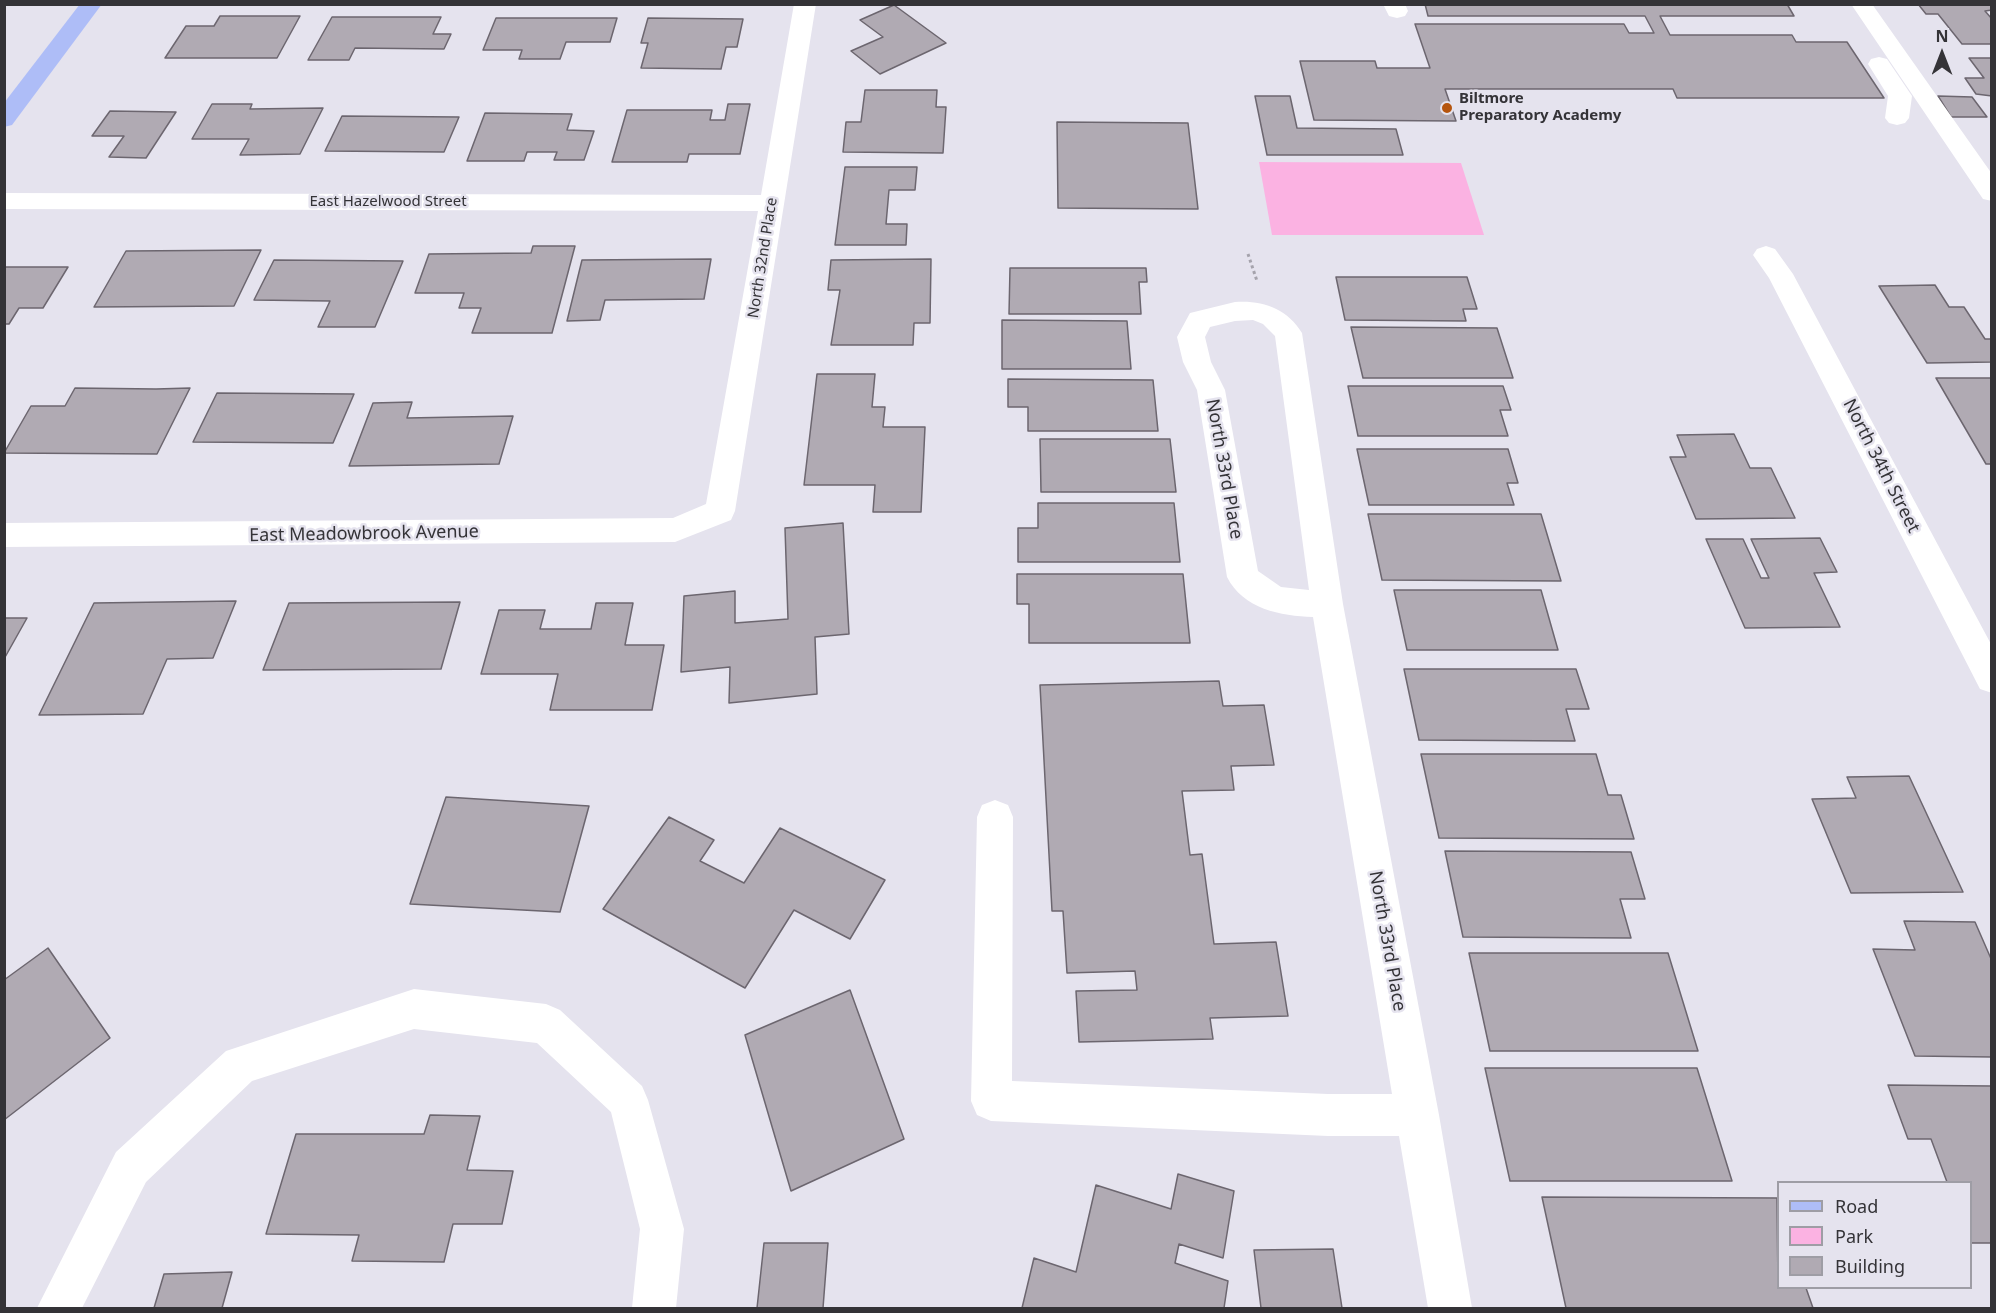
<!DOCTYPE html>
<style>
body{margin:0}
#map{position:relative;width:1996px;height:1313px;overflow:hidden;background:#e5e3ee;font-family:"Noto Sans",sans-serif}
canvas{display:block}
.frame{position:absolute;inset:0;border:6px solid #343337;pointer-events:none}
.legend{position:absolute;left:1777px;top:1181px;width:195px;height:108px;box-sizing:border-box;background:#e5e3ee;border:2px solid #9e9da5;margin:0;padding:8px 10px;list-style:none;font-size:18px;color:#343337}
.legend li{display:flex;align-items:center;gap:12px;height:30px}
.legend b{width:30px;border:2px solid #9e9da5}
.north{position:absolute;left:1912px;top:24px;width:60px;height:60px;-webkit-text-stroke:4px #e5e3ee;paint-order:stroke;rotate:0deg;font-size:16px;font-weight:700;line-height:24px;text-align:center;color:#343337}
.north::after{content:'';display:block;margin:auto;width:21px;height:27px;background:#343337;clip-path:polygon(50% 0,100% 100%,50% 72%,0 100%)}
</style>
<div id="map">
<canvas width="1996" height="1313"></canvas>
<div class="frame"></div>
<ul class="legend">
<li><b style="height:8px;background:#aebdf7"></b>Road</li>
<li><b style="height:16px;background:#fbb2e2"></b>Park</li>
<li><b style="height:16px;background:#b0aab3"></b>Building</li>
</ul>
<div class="north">N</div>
</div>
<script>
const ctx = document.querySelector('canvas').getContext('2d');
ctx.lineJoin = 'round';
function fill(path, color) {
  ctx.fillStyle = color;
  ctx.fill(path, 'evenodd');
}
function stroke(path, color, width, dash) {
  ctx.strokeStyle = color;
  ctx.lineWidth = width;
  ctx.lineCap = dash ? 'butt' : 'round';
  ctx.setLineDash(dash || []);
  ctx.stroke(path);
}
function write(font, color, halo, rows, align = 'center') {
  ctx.font = font + ' "Noto Sans",sans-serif';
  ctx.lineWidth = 5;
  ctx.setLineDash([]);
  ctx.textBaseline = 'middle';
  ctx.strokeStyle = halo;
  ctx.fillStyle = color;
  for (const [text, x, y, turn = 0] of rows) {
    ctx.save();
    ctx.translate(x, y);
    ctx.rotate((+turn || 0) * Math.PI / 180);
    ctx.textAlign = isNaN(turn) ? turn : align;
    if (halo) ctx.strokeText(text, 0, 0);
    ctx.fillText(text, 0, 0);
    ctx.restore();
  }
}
fill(new Path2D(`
 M1259 162 1461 163 1484 235H1272Z`), '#fbb2e2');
const building = new Path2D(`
 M1425 4H1787L1794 16H1660L1670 35H1792L1796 42H1847L1884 98H1677L1673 89H1445L1456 121 1314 120 1300 61H1375L1377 68H1430L1415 24H1624L1629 33H1654L1645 16H1428Z
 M1918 4H1992V10L1985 11 1992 19V44H1962L1938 14H1926Z
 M894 5 946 43 880 74 851 51 883 37 860 20Z
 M220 16H300L277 58H165L186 26H214Z
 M332 17H441L433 34H451L444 49 355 48 349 60H308Z
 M496 18H617L610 42H566L560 59H519L522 50H483Z
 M648 18 743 19 737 47H726L721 69 641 68 648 43H641Z
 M1969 58H1992V96L1976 94 1965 78H1984Z
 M865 90H937L936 107H946L943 153 843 152 846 122H861Z
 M1255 96H1290L1297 128 1396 129 1403 155H1267Z
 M1938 96 1972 97 1987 117H1951Z
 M212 104H252L250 109 323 108 300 154 240 155 249 139H192Z
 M728 104H750L740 154H689L687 162H612L627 110H712L710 120H725Z
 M110 111 176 112 146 158 109 157 124 136H92Z
 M485 113 572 114 567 130 594 131 584 160H554L557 152H527L524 161H467Z
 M342 116 459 117 444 152 325 151Z
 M1057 122 1188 123 1198 209 1058 208Z
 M845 167H917L915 190H889L886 224H907L906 245H835Z
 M533 246H575L552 333H472L481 308H459L464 293H415L429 254 531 253Z
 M261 250 234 306 94 307 126 251Z
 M711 259 704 299 605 300 600 320 567 321 582 260Z
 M931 259 930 323H914L913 345H831L840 290H828L831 260Z
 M274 260 403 261 375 327H318L330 301 254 300Z
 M4 267H68L43 308H19L9 324H4Z
 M1010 268H1146L1147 282H1139L1141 314H1009Z
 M1336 277H1467L1477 309H1463L1466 321 1345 320Z
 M1935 285 1949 307H1964L1985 339H1992V362L1927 363 1879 286Z
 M1002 320 1127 321 1131 369H1002Z
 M1351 327 1497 328 1513 378H1363Z
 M817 374H875L872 407H885L883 427H925L921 512H873L875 485H804Z
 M1936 378H1992V464H1986Z
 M1008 379 1153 380 1158 431H1028V407H1008Z
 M1348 386H1503L1511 410H1500L1508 436H1358Z
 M75 388 156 389 190 388 157 454 4 453 31 406H65Z
 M217 393 354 394 333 443 193 442Z
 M412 402 407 418 513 416 499 464 349 466 373 403Z
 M1734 434 1750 468H1771L1795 518 1696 519 1670 457H1686L1677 435Z
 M1040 439H1170L1176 492H1041Z
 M1357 449H1508L1518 483H1507L1514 505H1369Z
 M1038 503H1174L1180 562H1018V528H1038Z
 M1368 514H1541L1561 581 1382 580Z
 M843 523 849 634 815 637 817 694 729 703 730 667 681 672 684 596 735 591V623L788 619 785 528Z
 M1820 538 1837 572 1814 573 1840 627 1745 628 1706 539H1743L1761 578H1769L1751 539Z
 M1017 574H1183L1190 643H1029V604H1017Z
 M1394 590H1541L1558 650H1407Z
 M236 601 213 658 167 659 143 714 39 715 94 603Z
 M460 602 441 669 263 670 289 603Z
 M596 603H633L625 645H664L652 710H550L558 674H481L499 610H545L540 629H591Z
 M4 618H27L4 659Z
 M1404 669H1576L1589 709H1566L1575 741 1419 740Z
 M1219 681 1223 706 1264 705 1274 765 1231 766 1234 790 1182 791 1190 855 1202 854 1214 944 1276 942 1288 1016 1210 1018 1213 1039 1079 1042 1076 991 1137 990 1135 971 1067 973 1063 911H1052L1040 685Z
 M1421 754H1596L1608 795H1621L1634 839 1439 838Z
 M1909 776 1963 892 1851 893 1812 799 1856 798 1847 777Z
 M446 797 589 806 560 912 410 904Z
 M669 817 714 840 700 861 744 883 780 828 885 880 850 939 794 910 745 988 603 909Z
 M1445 851 1631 852 1645 899H1620L1631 938 1463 937Z
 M1904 921 1975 922 1992 961V1057L1915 1056 1873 949 1915 950Z
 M48 948 110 1038 4 1120V980Z
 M1469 953H1668L1698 1051H1490Z
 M850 990 904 1139 791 1191 745 1035Z
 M1485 1068H1697L1732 1181H1510Z
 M1888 1085 1992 1086V1243H1970V1182H1947L1931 1139H1908Z
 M430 1115 480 1116 467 1170 513 1171 502 1224H453L444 1262 352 1261 359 1235 266 1234 296 1134H424Z
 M1178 1174 1234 1191 1223 1258 1179 1244 1175 1263 1228 1281 1224 1308H1022L1034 1258 1076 1272 1096 1185 1171 1209Z
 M1542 1197 1777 1198 1778 1288H1806L1813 1308H1566Z
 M764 1243H828L823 1308H757Z
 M1333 1249 1342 1308H1261L1254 1250Z
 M232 1272 222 1308H154L164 1274Z`);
fill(building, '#b0aab3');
stroke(building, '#6c666f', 1.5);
stroke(new Path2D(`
 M1248 254 1257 281`), '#a5a3ac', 3, [3, 3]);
fill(new Path2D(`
 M794 4H816L735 511 731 520 675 542 4 547V523L673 518 706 504 758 211 4 209V193L761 195Z
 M1383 4H1405L1408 11 1405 16 1397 18 1389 16Z
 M1851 4H1872L1992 174V201L1983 199Z
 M1879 57 1887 59 1912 96 1909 118 1905 123 1897 125 1889 123 1885 118 1888 96 1868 64 1871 59Z
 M1766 246 1775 249 1793 274 1992 646V693L1980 689 1769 278 1753 255 1757 249Z
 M1235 302C1262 300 1287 308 1302 333L1343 604 1439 1115 1472 1308H1428L1399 1136H1328L991 1121 977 1115 971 1101 977 817 982 805 995 800 1008 805 1013 817 1012 1081 1328 1094H1392L1313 617C1281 616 1243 609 1227 577L1197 390 1183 362 1177 337 1190 313ZM1253 320 1263 324 1275 336 1309 590 1281 587 1258 571 1225 390 1211 362 1205 337 1210 327 1235 321Z
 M414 989 546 1004 560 1010 642 1086 648 1100 684 1229 676 1308H632L640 1229 611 1112 537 1043 414 1029 252 1081 146 1182 82 1308H37L116 1152 226 1051Z`), '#fff');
fill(new Path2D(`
 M80 4H102L12 125 4 127V103Z`), '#aebdf7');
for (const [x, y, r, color] of [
 [1447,108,6,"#b5550e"]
]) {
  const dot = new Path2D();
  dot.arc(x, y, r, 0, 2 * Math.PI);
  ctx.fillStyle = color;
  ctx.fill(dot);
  stroke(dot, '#e5e3ee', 2);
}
write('bold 15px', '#343337', '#e5e3ee', [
 ["Biltmore",1459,99],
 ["Preparatory Academy",1459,116]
], 'left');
write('15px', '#343337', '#e5e3ee', [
 ["East Hazelwood Street",388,202],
 ["North 32nd Place",763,258,-81]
]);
write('18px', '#343337', '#e5e3ee', [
 ["North 34th Street",1881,466,63],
 ["North 33rd Place",1224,469,80],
 ["East Meadowbrook Avenue",364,534,-1],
 ["North 33rd Place",1387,941,80]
]);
</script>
